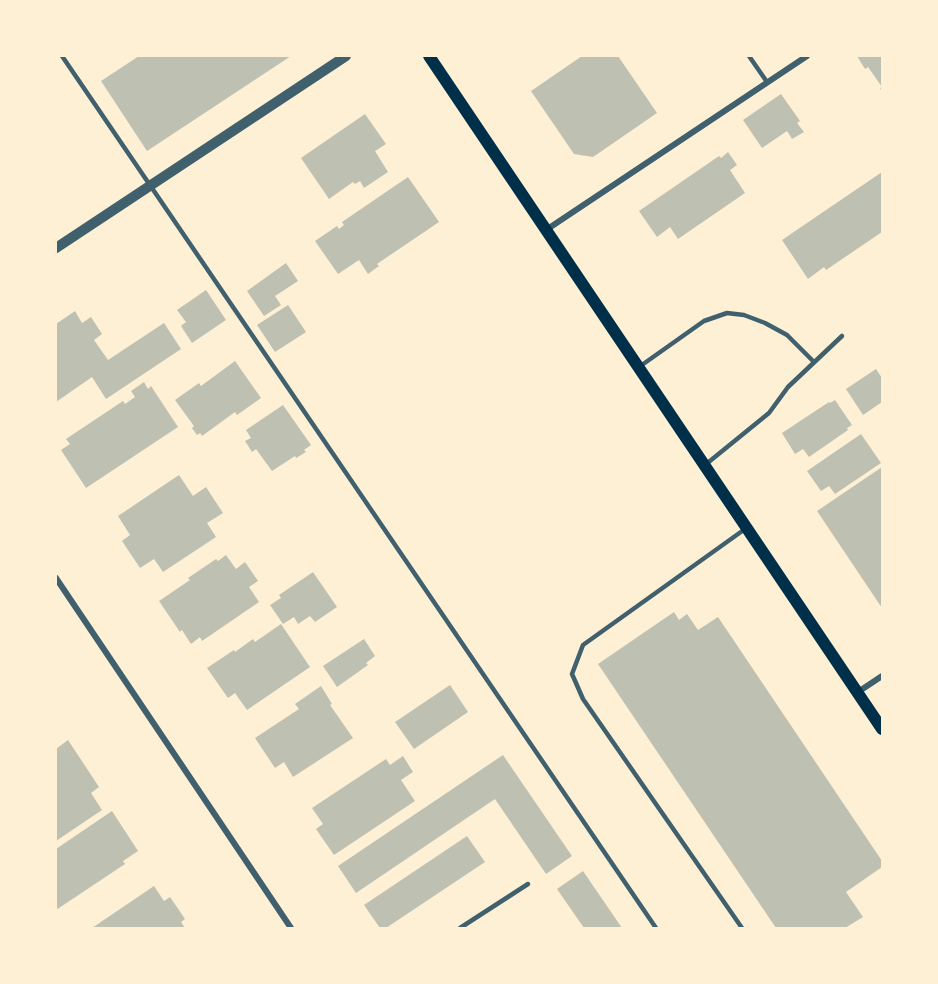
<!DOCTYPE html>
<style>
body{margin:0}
#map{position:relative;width:938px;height:984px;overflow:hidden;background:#fdf0d5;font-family:"IBM Plex Sans",sans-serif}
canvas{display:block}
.frame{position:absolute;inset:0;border:57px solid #fdf0d5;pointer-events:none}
</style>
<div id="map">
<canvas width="938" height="984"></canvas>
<div class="frame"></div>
</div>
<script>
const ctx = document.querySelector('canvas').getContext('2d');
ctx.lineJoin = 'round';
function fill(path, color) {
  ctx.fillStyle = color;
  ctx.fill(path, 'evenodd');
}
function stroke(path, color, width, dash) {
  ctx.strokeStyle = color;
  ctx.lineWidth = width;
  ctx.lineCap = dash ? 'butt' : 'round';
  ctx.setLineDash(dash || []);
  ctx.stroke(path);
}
fill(new Path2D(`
 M139 56H291L147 151 101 81Z
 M582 56H618L657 113 593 157 574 154 531 91Z
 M857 56H882V92L880 88 882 87 868 67 865 69Z
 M781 94 800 121 797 123 804 132 792 139 787 131 762 148 743 120Z
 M365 114 386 144 375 151 388 172 364 188 360 181 355 184 353 182 329 199 301 158Z
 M728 152 737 165 730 170 745 193 678 239 670 227 657 237 639 211 719 156 721 158Z
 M882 172V232L826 270 824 267 808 279 782 240Z
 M408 177 439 222 377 264 379 266 368 274 359 260 338 274 315 241 337 226 339 229 344 225 342 222Z
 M286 263 298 281 275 296 281 305 264 316 247 291Z
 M206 290 226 320 192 343 181 326 186 322 177 310Z
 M288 305 306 332 275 352 257 325Z
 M75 311 82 323 91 317 102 334 94 340 108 360 164 323 181 349 106 399 92 377 56 402V324Z
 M235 361 261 398 237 415 235 412 202 436 200 433 197 435 192 428 194 426 175 400 199 383 201 386Z
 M876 369 882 378V402L863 415 846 389Z
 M144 382 148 389 151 386 178 427 86 488 61 450 70 444 66 439 123 401 125 404 135 397 131 391Z
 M835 400 852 425 847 428 848 430 809 457 803 449 795 454 782 433 829 402 830 403Z
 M283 405 311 445 304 450 306 452 296 458 295 456 272 471 256 449 252 452 245 441 251 438 246 430Z
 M861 434 881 463 835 494 829 486 821 491 807 471Z
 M882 467V608L817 511Z
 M179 475 193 496 206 487 223 513 207 523 216 537 163 572 154 559 140 568 122 541 130 535 118 516Z
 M226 555 236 569 245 562 258 581 249 587 259 602 202 641 200 637 191 644 182 630 180 632 159 601 190 580 188 578 216 559 218 561Z
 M313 572 337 607 315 622 310 616 298 624 294 617 283 624 270 605 281 598 279 595Z
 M674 612 679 620 687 614 698 630 718 617 882 861V867L846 892 863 917 845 928 840 927 837 928H776L598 664Z
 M281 624 310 667 247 710 235 693 228 698 207 668 234 650 235 652 253 639 255 642Z
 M364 639 375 656 366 663 368 665 337 687 323 666Z
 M450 685 468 712 414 749 395 722Z
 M321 686 332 704 330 705 353 738 293 777 284 762 275 768 255 738 299 709 295 704Z
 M68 740 99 787 91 793 102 810 56 841V749Z
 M503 755 572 856 546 874 495 799 356 893 338 866Z
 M403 756 413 772 401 780 415 801 334 855 316 829 323 824 312 808 386 759 390 765Z
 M112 811 138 851 123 861 125 864 56 910V849Z
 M467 836 485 862 386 928H380L364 905Z
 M583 871 622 928H584L557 889Z
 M154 886 164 901 170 897 185 919 181 922 185 928H92Z`), '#bec0b2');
stroke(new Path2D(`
 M62 56 656 928
 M749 56 767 82
 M639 367 704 321 727 313 744 315 765 323 787 335 814 362
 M705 465 769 413 788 387 842 336
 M460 928 528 884
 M742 928 583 699 572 674 583 645 745 529`), '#3f606c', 4.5);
stroke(new Path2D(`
 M546 230 807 56
 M56 578 291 928
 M858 692 882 676`), '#3f606c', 6);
stroke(new Path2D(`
 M56 248 346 56`), '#3f606c', 10);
stroke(new Path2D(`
 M429 56 882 729`), '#003049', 12);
</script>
